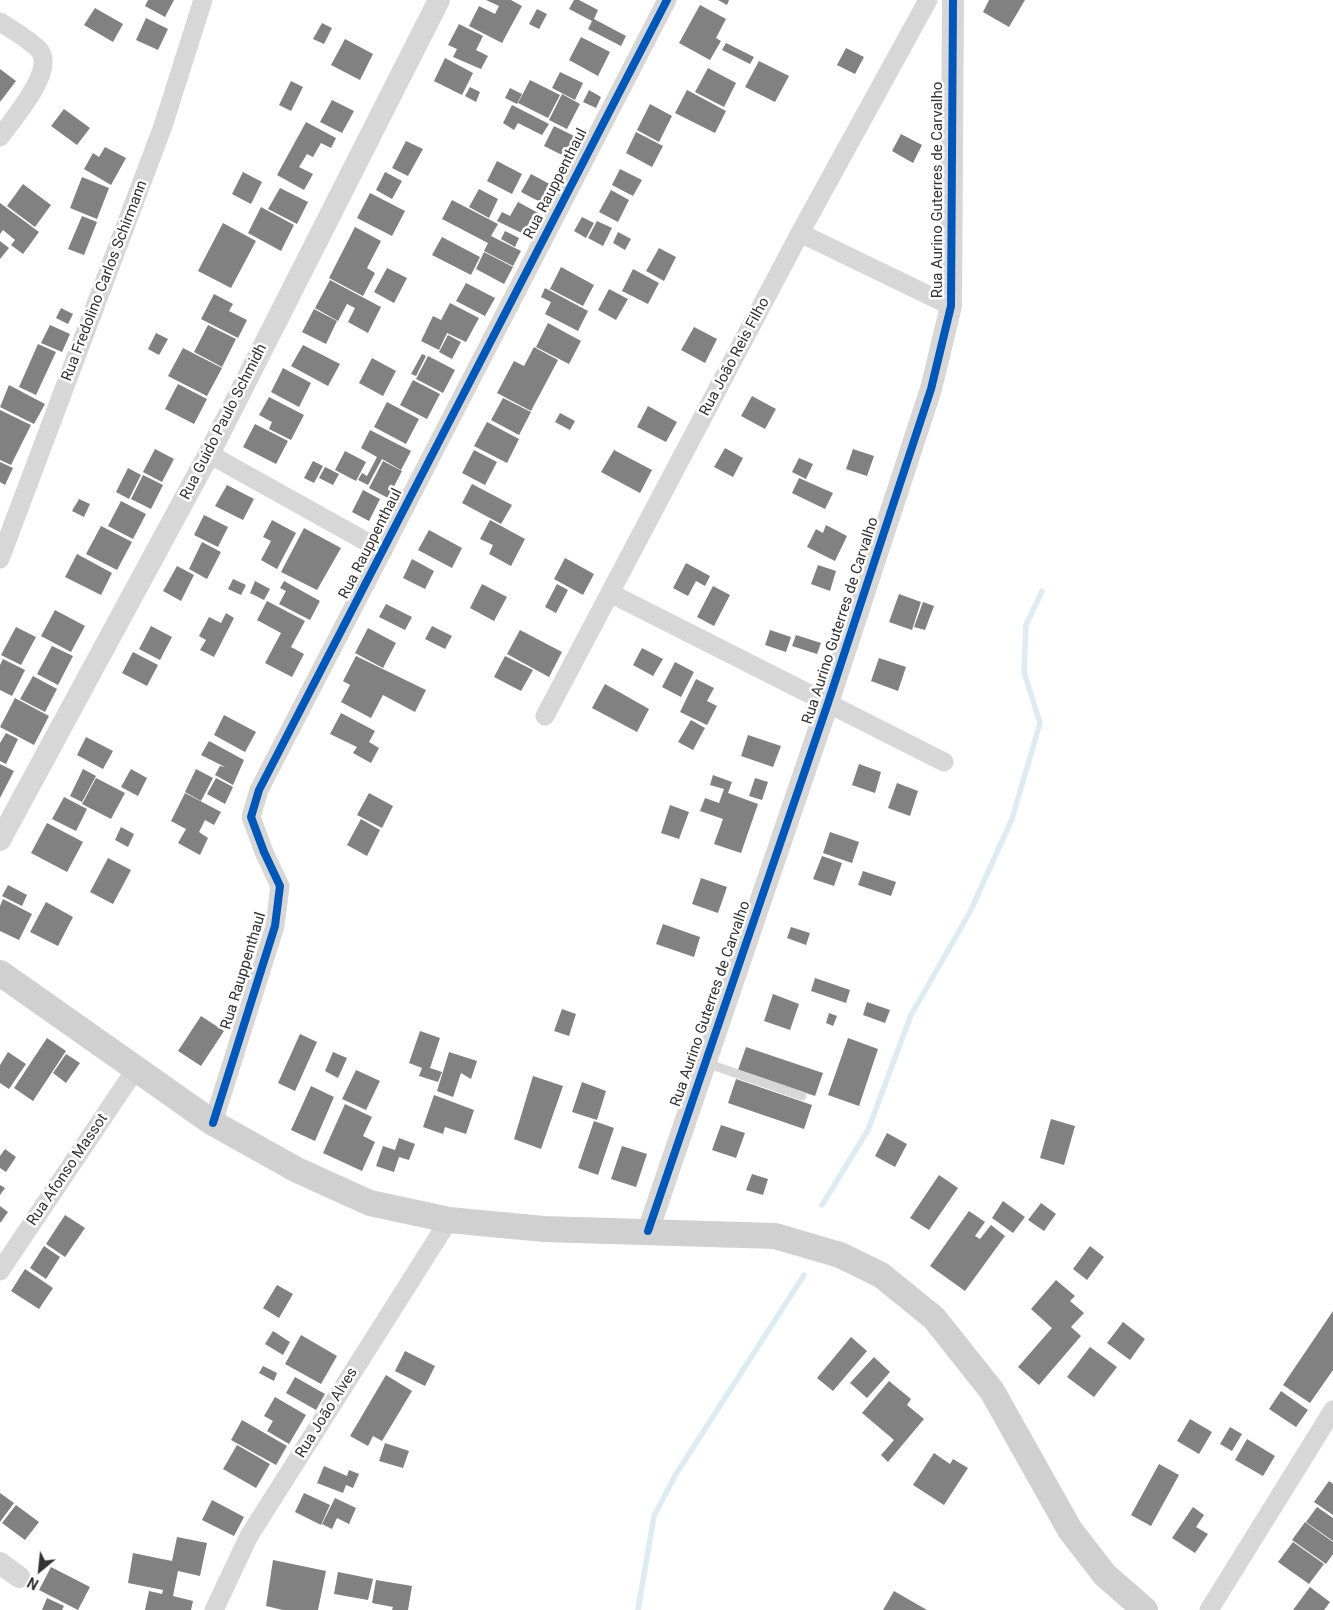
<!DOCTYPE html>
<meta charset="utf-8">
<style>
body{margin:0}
#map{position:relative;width:1333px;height:1610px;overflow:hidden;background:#fff;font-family:Roboto,sans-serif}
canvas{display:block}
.north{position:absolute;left:15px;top:1545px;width:50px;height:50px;-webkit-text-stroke:4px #fff;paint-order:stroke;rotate:208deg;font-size:14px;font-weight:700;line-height:20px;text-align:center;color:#333}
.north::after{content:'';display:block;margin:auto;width:18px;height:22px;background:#333;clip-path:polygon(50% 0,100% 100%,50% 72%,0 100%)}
</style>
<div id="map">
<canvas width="1333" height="1610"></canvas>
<div class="north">N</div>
</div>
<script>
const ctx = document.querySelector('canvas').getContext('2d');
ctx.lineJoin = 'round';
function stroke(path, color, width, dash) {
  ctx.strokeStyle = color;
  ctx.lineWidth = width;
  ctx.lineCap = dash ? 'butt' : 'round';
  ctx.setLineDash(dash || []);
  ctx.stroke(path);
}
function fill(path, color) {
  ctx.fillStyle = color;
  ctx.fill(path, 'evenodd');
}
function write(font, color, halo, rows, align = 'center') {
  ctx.font = font + ' Roboto,sans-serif';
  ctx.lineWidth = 5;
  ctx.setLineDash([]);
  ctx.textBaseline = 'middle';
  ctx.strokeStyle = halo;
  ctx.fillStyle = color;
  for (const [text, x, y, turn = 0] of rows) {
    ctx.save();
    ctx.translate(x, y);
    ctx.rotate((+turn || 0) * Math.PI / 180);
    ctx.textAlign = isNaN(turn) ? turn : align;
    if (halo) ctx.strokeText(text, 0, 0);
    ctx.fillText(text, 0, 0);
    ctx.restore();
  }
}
stroke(new Path2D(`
 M822 1205 868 1130 911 1015 970 912 1012 819 1040 723 1024 672 1026 625 1042 591
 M638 1610 654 1516 676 1474 804 1275`), '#ddebf3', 5.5);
fill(new Path2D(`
 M148 0H174L165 17 145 6Z
 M486 0H511L522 6 502 43 469 26 479 6 495 14 499 6Z
 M574 0H579L598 10 594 19 626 36 621 46 588 29 592 21 569 9Z
 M718 0H729L727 5Z
 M989 0H1025L1009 27 983 12Z
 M700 5 726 19 716 38 721 41 710 60 679 43Z
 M95 8 123 24 113 42 84 25Z
 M537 9 547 14 539 29 529 24Z
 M146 18 168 29 158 50 136 40Z
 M322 23 332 28 324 44 313 39Z
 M459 24 483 36 476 50 488 56 481 69 453 57 457 49 448 45Z
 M581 37 610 52 598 76 569 60Z
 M345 39 373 54 360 80 331 65Z
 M726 43 754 57 750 64 722 50Z
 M846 48 864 57 855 74 837 65Z
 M445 58 473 73 462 95 434 81Z
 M759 61 789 76 775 102 745 87Z
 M708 68 736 83 724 107 695 92Z
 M0 69 16 81 0 102Z
 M560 72 583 83 575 100 552 88Z
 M530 80 560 95 548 118 518 103Z
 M291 81 303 87 291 111 279 105Z
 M470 87 480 92 476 102 465 96Z
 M510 88 522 94 517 104 505 98Z
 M589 90 601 97 596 108 583 102Z
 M687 90 726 111 715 133 675 113Z
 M562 94 580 104 567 129 549 120Z
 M332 100 354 111 342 133 320 122Z
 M650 104 672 116 659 142 637 130Z
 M512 105 549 124 542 135 518 123 514 130 503 123Z
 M64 109 90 128 77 145 51 126Z
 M306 122 336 138 331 148 321 143 313 157 307 154 299 167 313 174 304 190 277 175Z
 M554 126 574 136 564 156 544 146Z
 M636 132 663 146 652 167 626 153Z
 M901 134 922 145 913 163 892 151Z
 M406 141 423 149 408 176 392 168Z
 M105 147 126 158 111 185 84 169 93 153 99 157Z
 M497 161 522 174 512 194 487 181Z
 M620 169 642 180 633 196 612 185Z
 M243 172 262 182 251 204 232 194Z
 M385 172 402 181 392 199 376 190Z
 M531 174 555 187 546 205 521 192Z
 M82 177 109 188 97 219 70 208Z
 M23 184 51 205 35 227 7 206Z
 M280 188 308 202 297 224 268 209Z
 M479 189 498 199 489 218 469 207Z
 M611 190 629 200 618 222 599 212Z
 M370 193 405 211 392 236 357 218Z
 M452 200 498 224 491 236 521 251 513 266 484 251 488 243 442 219Z
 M518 202 542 215 530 237 497 221 502 212 510 216Z
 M0 203 39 232 23 254 11 245 15 240 3 230 0 234Z
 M261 207 294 225 281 251 248 233Z
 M82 216 97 222 84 255 68 249Z
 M582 217 594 223 586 238 574 231Z
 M597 221 612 228 603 246 588 238Z
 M223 223 256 241 231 288 198 271Z
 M355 227 381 241 367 268 375 273 363 296 329 278Z
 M505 231 519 238 515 247 501 239Z
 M618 232 631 239 625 250 613 243Z
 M442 237 480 257 471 275 432 255Z
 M0 241 9 248 0 259Z
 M659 248 676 257 664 281 646 271Z
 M484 252 513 267 504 284 476 269Z
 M561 267 594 285 583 306 550 289Z
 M387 268 407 278 394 303 374 292Z
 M633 269 659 283 648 304 622 291Z
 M330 280 381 307 368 333 348 322 355 308 347 304 338 321 315 308Z
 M466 283 495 298 485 316 456 301Z
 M545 288 588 311 578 331 545 314 551 302 541 297Z
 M609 289 628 299 616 320 598 310Z
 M214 294 233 304 229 311 247 320 238 338 201 319Z
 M450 303 479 318 466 342 447 333 439 350 421 341 433 316 441 320Z
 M61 308 73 314 68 324 56 318Z
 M314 309 337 321 326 344 302 332Z
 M548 323 581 341 569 364 536 347Z
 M50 325 70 334 62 352 41 343Z
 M208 325 236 339 222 367 194 352Z
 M694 327 717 339 705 363 681 350Z
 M156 333 168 339 159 355 148 349Z
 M448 335 461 342 452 359 439 352Z
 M38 344 56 352 36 395 19 387Z
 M303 345 340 364 328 386 291 366Z
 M534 347 558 360 531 411 497 393 514 361 524 366Z
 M183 348 222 368 207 396 168 376Z
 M422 354 426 356 416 376 411 374Z
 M428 356 455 370 443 393 416 379Z
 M372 358 396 371 383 396 359 383Z
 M283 368 311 383 299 407 271 392Z
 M413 380 440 394 427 419 400 405Z
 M178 384 207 399 194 424 165 409Z
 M9 385 45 404 34 424 0 407Z
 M752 396 776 409 765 429 741 416Z
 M269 397 304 415 291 440 269 429 272 422 259 415Z
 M503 398 531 412 519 435 491 420Z
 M387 402 419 419 406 444 374 427Z
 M648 406 677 422 666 442 637 427Z
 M0 410 31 425 11 465 0 460Z
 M560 413 575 421 570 430 555 422Z
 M487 422 519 439 507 463 474 446Z
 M255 424 288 441 276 464 243 447Z
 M370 430 411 451 401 470 382 459 368 485 358 480 362 473 367 476 377 457 361 448Z
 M725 448 743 458 733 477 714 467Z
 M155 449 174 459 162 482 143 472Z
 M853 449 874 456 867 476 846 469Z
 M474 450 497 462 485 485 462 473Z
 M614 450 652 470 640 493 601 472Z
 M345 451 366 462 356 481 335 470Z
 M799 458 813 464 806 479 792 472Z
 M313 461 323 466 314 483 304 478Z
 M383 461 402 471 388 498 369 488Z
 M0 462 13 468 5 485 0 482Z
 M325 467 339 474 333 485 319 478Z
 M128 468 141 475 129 499 116 492Z
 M143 475 163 485 151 509 131 499Z
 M799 478 833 493 825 509 792 493Z
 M472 484 512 505 501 524 462 503Z
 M227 485 254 499 243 520 215 506Z
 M363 490 380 499 369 521 352 512Z
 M79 499 90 504 84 517 72 511Z
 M121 501 146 514 133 539 108 526Z
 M204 515 228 527 218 547 194 535Z
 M272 520 296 533 277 569 261 560 271 541 263 537Z
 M490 520 525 539 511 566 489 554 493 545 480 539Z
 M826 525 847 536 835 561 807 547 816 529 823 533Z
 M101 526 132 542 117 570 86 554Z
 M304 528 341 548 317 590 281 572Z
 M429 530 462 548 452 568 418 550Z
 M202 542 221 552 207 579 189 569Z
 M77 554 112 573 101 595 65 577Z
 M565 558 594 574 583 595 554 579Z
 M412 559 434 571 425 589 403 578Z
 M686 563 710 576 705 586 696 581 688 596 673 588Z
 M818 565 836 571 830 591 811 584Z
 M177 566 194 575 181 601 163 591Z
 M233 579 246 585 241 595 228 589Z
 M255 581 270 589 264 600 250 593Z
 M284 581 320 601 310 620 279 604 286 591 280 588Z
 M482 584 507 597 494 621 470 608Z
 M557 584 568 590 556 613 545 607Z
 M713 586 730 595 714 626 697 617Z
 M899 594 921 602 912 630 889 622Z
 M267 601 305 621 291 647 304 654 292 677 265 663 281 633 257 620Z
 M923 602 934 606 925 630 914 627Z
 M386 604 412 617 405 630 379 617Z
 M55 610 85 626 71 652 41 636Z
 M226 613 234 618 214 657 200 650 206 640 199 636 209 617 221 623Z
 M151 626 172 637 160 660 139 649Z
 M432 626 452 636 445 649 425 639Z
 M16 627 36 637 21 665 1 655Z
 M368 628 396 643 383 668 355 653Z
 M520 630 562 652 549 677 507 654Z
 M770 630 791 637 786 652 765 645Z
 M796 635 821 643 817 654 792 646Z
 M52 646 73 656 58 685 37 674Z
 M642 648 663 659 653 676 633 665Z
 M133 652 158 665 147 686 122 673Z
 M356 656 426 690 415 712 383 695 371 718 341 702 350 685 343 681Z
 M505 656 533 670 521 691 494 677Z
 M879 658 906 667 898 691 871 681Z
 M3 659 25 670 12 696 0 690V665Z
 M675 662 694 672 681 697 662 687Z
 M33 676 57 689 45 712 20 699Z
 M696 679 714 688 707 701 717 706 707 725 680 712Z
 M605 684 649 709 637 732 592 708Z
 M15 698 49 716 34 745 0 727Z
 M341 713 375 731 369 742 379 748 371 763 353 753 357 747 330 734Z
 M224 715 256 732 245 752 214 735Z
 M691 720 705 728 693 750 678 742Z
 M6 733 18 739 6 764 0 761V743Z
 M748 735 781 746 773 767 741 756Z
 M86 737 113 751 103 769 77 755Z
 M209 741 244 760 233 785 215 775 220 766 225 767 201 755Z
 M0 764 14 771 0 798Z
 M859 764 881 772 875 793 852 785Z
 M83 769 96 776 82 802 70 796Z
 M131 769 147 778 138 796 121 787Z
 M196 769 213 778 201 801 185 792Z
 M713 775 732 782 728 793 758 804 741 853 714 844 723 819 700 811 705 798 719 803 724 789 710 785Z
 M96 778 125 793 111 819 82 804Z
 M216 778 233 787 225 804 207 794Z
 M755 778 768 782 762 800 749 796Z
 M897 783 918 791 910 816 888 808Z
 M185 793 221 812 214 825 205 820 199 832 208 838 200 855 178 843 186 829 171 821Z
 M369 793 393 806 382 828 357 815Z
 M64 797 87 809 76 831 52 819Z
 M670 805 689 812 679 839 661 833Z
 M361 819 380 830 367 856 347 845Z
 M47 823 83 842 67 872 31 853Z
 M121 827 134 834 128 847 115 840Z
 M830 832 859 842 852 863 823 853Z
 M822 856 842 863 834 886 813 879Z
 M108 858 131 870 113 904 90 892Z
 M863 871 896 882 891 896 858 885Z
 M701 878 727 887 718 913 692 904Z
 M8 885 27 895 22 906 2 896Z
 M3 899 32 914 19 940 0 931V906Z
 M46 902 73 917 58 946 30 932Z
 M663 924 700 937 694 957 656 944Z
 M791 927 810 933 806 945 787 938Z
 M815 978 850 990 846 1003 811 991Z
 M773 994 799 1004 790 1030 764 1021Z
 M867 1002 890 1010 885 1023 863 1015Z
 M562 1009 576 1014 569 1036 554 1031Z
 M829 1013 837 1016 833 1026 826 1023Z
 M201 1016 224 1031 201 1066 178 1051Z
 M420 1031 440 1038 430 1068 442 1072 438 1082 419 1076 422 1068 409 1063Z
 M300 1034 317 1042 295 1091 278 1083Z
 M47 1038 66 1051 33 1101 14 1088Z
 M848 1038 878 1049 859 1106 828 1095Z
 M746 1047 823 1073 815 1096 738 1070Z
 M8 1052 26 1064 9 1089 0 1083V1065Z
 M333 1052 347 1058 338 1078 325 1071Z
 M449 1052 477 1061 471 1079 461 1073 453 1097 437 1091Z
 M66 1054 80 1063 66 1083 53 1073Z
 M356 1070 380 1081 366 1110 342 1099Z
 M533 1076 563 1086 541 1149 514 1139Z
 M736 1079 812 1105 804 1129 728 1103Z
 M582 1082 606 1091 597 1120 572 1112Z
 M311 1086 334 1097 315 1141 291 1130Z
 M434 1095 474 1110 466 1134 445 1127 443 1134 423 1127Z
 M345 1104 372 1117 363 1136 375 1142 362 1171 323 1153Z
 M1051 1119 1075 1126 1064 1165 1040 1158Z
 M594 1121 614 1128 598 1175 578 1168Z
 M721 1125 745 1133 736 1158 712 1150Z
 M887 1133 907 1144 895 1167 875 1156Z
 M399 1138 415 1144 409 1160 399 1157 394 1172 376 1166 383 1146 395 1150Z
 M622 1146 647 1154 636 1187 611 1179Z
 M5 1149 16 1157 6 1172 0 1168V1156Z
 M752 1174 768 1179 763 1195 746 1190Z
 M939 1175 958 1188 929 1230 910 1218Z
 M0 1185 5 1188 0 1195Z
 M1003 1201 1025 1217 1013 1233 992 1218Z
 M1041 1203 1056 1214 1044 1231 1028 1220Z
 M0 1206 8 1212 1 1222H0Z
 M969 1211 985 1222 975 1236 980 1239 991 1225 1005 1236 965 1291 930 1266Z
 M65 1215 85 1228 65 1257 46 1244Z
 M44 1246 60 1257 46 1279 30 1268Z
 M1090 1246 1104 1257 1087 1280 1073 1269Z
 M25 1269 53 1288 39 1309 11 1291Z
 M1056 1280 1075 1296 1070 1301 1084 1313 1071 1327 1081 1336 1039 1385 1018 1367 1052 1328 1031 1309Z
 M277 1285 293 1294 279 1318 263 1308Z
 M1333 1311V1370L1310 1403 1283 1385Z
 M1123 1322 1145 1339 1130 1360 1107 1343Z
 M273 1331 290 1342 283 1355 265 1344Z
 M301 1335 337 1356 321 1384 285 1364Z
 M851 1337 867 1351 833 1391 817 1378Z
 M1090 1347 1117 1367 1094 1397 1067 1377Z
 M405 1351 435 1366 425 1386 395 1371Z
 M874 1357 890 1372 867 1398 850 1383Z
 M263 1366 277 1373 274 1381 259 1373Z
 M386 1375 412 1391 382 1441 373 1436 368 1446 350 1436Z
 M295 1377 325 1394 316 1410 286 1393Z
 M889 1381 911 1399 907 1405 924 1419 888 1462 881 1455 894 1440 862 1413Z
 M1281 1391 1308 1410 1296 1427 1269 1409Z
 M275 1397 306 1415 289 1444 267 1431 273 1421 264 1416Z
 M1190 1419 1212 1432 1199 1454 1177 1441Z
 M242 1420 287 1446 276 1465 231 1440Z
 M1230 1427 1242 1434 1232 1451 1220 1444Z
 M1247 1439 1275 1456 1263 1476 1235 1460Z
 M385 1443 409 1451 403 1468 379 1461Z
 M237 1445 270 1464 256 1488 223 1469Z
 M934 1453 950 1464 953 1459 968 1468 944 1505 913 1485Z
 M1159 1464 1179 1475 1151 1526 1131 1515Z
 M324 1466 347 1476 349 1470 359 1474 353 1488 346 1485 343 1493 317 1483Z
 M1329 1481 1333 1484V1515L1314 1502Z
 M0 1493 14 1503 0 1522Z
 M304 1493 330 1505 321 1525 295 1512Z
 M335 1498 356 1508 349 1524 337 1518 332 1529 322 1524Z
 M212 1500 244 1517 234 1536 202 1520Z
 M16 1505 39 1522 25 1540 2 1523Z
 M1193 1507 1204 1515 1196 1527 1208 1534 1195 1553 1172 1538Z
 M1317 1507 1333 1518V1541L1306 1522Z
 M1305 1522 1333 1542V1554L1326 1564 1292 1540Z
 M177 1537 207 1543 200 1576 178 1571 173 1596 193 1601 191 1610H145L149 1591 162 1594 163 1590 128 1583 133 1553 172 1561Z
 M1293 1542 1324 1564 1309 1584 1278 1562Z
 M273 1560 326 1571 318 1610H283L266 1606Z
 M51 1567 90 1587 78 1610 39 1590Z
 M338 1572 373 1579 368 1600 334 1594Z
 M376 1580 412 1586 408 1610H392L393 1607 372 1603Z
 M1310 1587 1330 1602 1324 1610H1293Z
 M894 1591 927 1610H883Z
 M47 1598 64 1606 62 1610H42Z`), '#818181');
stroke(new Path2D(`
 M706 1063 802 1096`), '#d7d7d7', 9);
stroke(new Path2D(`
 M0 22C11 29 33 42 40 51 55 72 12 120 0 137
 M800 233 951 306
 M209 454 383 551
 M0 559 163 126 203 0
 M610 593 944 762
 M545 716 800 233 928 0
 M213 1123 275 926 280 886 264 852 251 817 259 790 667 0
 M0 1271 135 1070
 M214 1610 249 1536 449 1220
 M1209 1610 1333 1410`), '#d7d7d7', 19);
stroke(new Path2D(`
 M0 840 209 454 439 0
 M648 1231 828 703 931 389 951 306 953 0
 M0 1563 19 1577`), '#d7d7d7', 22);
stroke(new Path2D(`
 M0 973 213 1123 297 1170 370 1203 449 1220 544 1229 775 1236 840 1255 881 1275 934 1318 992 1391 1070 1530 1105 1575 1145 1610`), '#d0d0d0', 26);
stroke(new Path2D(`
 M213 1123 275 926 280 886 264 852 251 817 259 790 667 0
 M648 1231 828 703 931 389 951 306 953 0`), '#0057b8', 8);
write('15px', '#333', '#fff', [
 ["Rua Rauppenthaul",556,184,-63],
 ["Rua Aurino Guterres de Carvalho",938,190,-90],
 ["Rua Fredolino Carlos Schirmann",105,281,-69],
 ["Rua João Reis Filho",735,357,-62],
 ["Rua Guido Paulo Schmidh",224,422,-63],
 ["Rua Rauppenthaul",371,544,-63],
 ["Rua Aurino Guterres de Carvalho",841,621,-72],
 ["Rua Rauppenthaul",244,971,-73],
 ["Rua Aurino Guterres de Carvalho",711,1004,-71],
 ["Rua Afonso Massot",68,1170,-56],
 ["Rua João Alves",327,1413,-58]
]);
</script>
